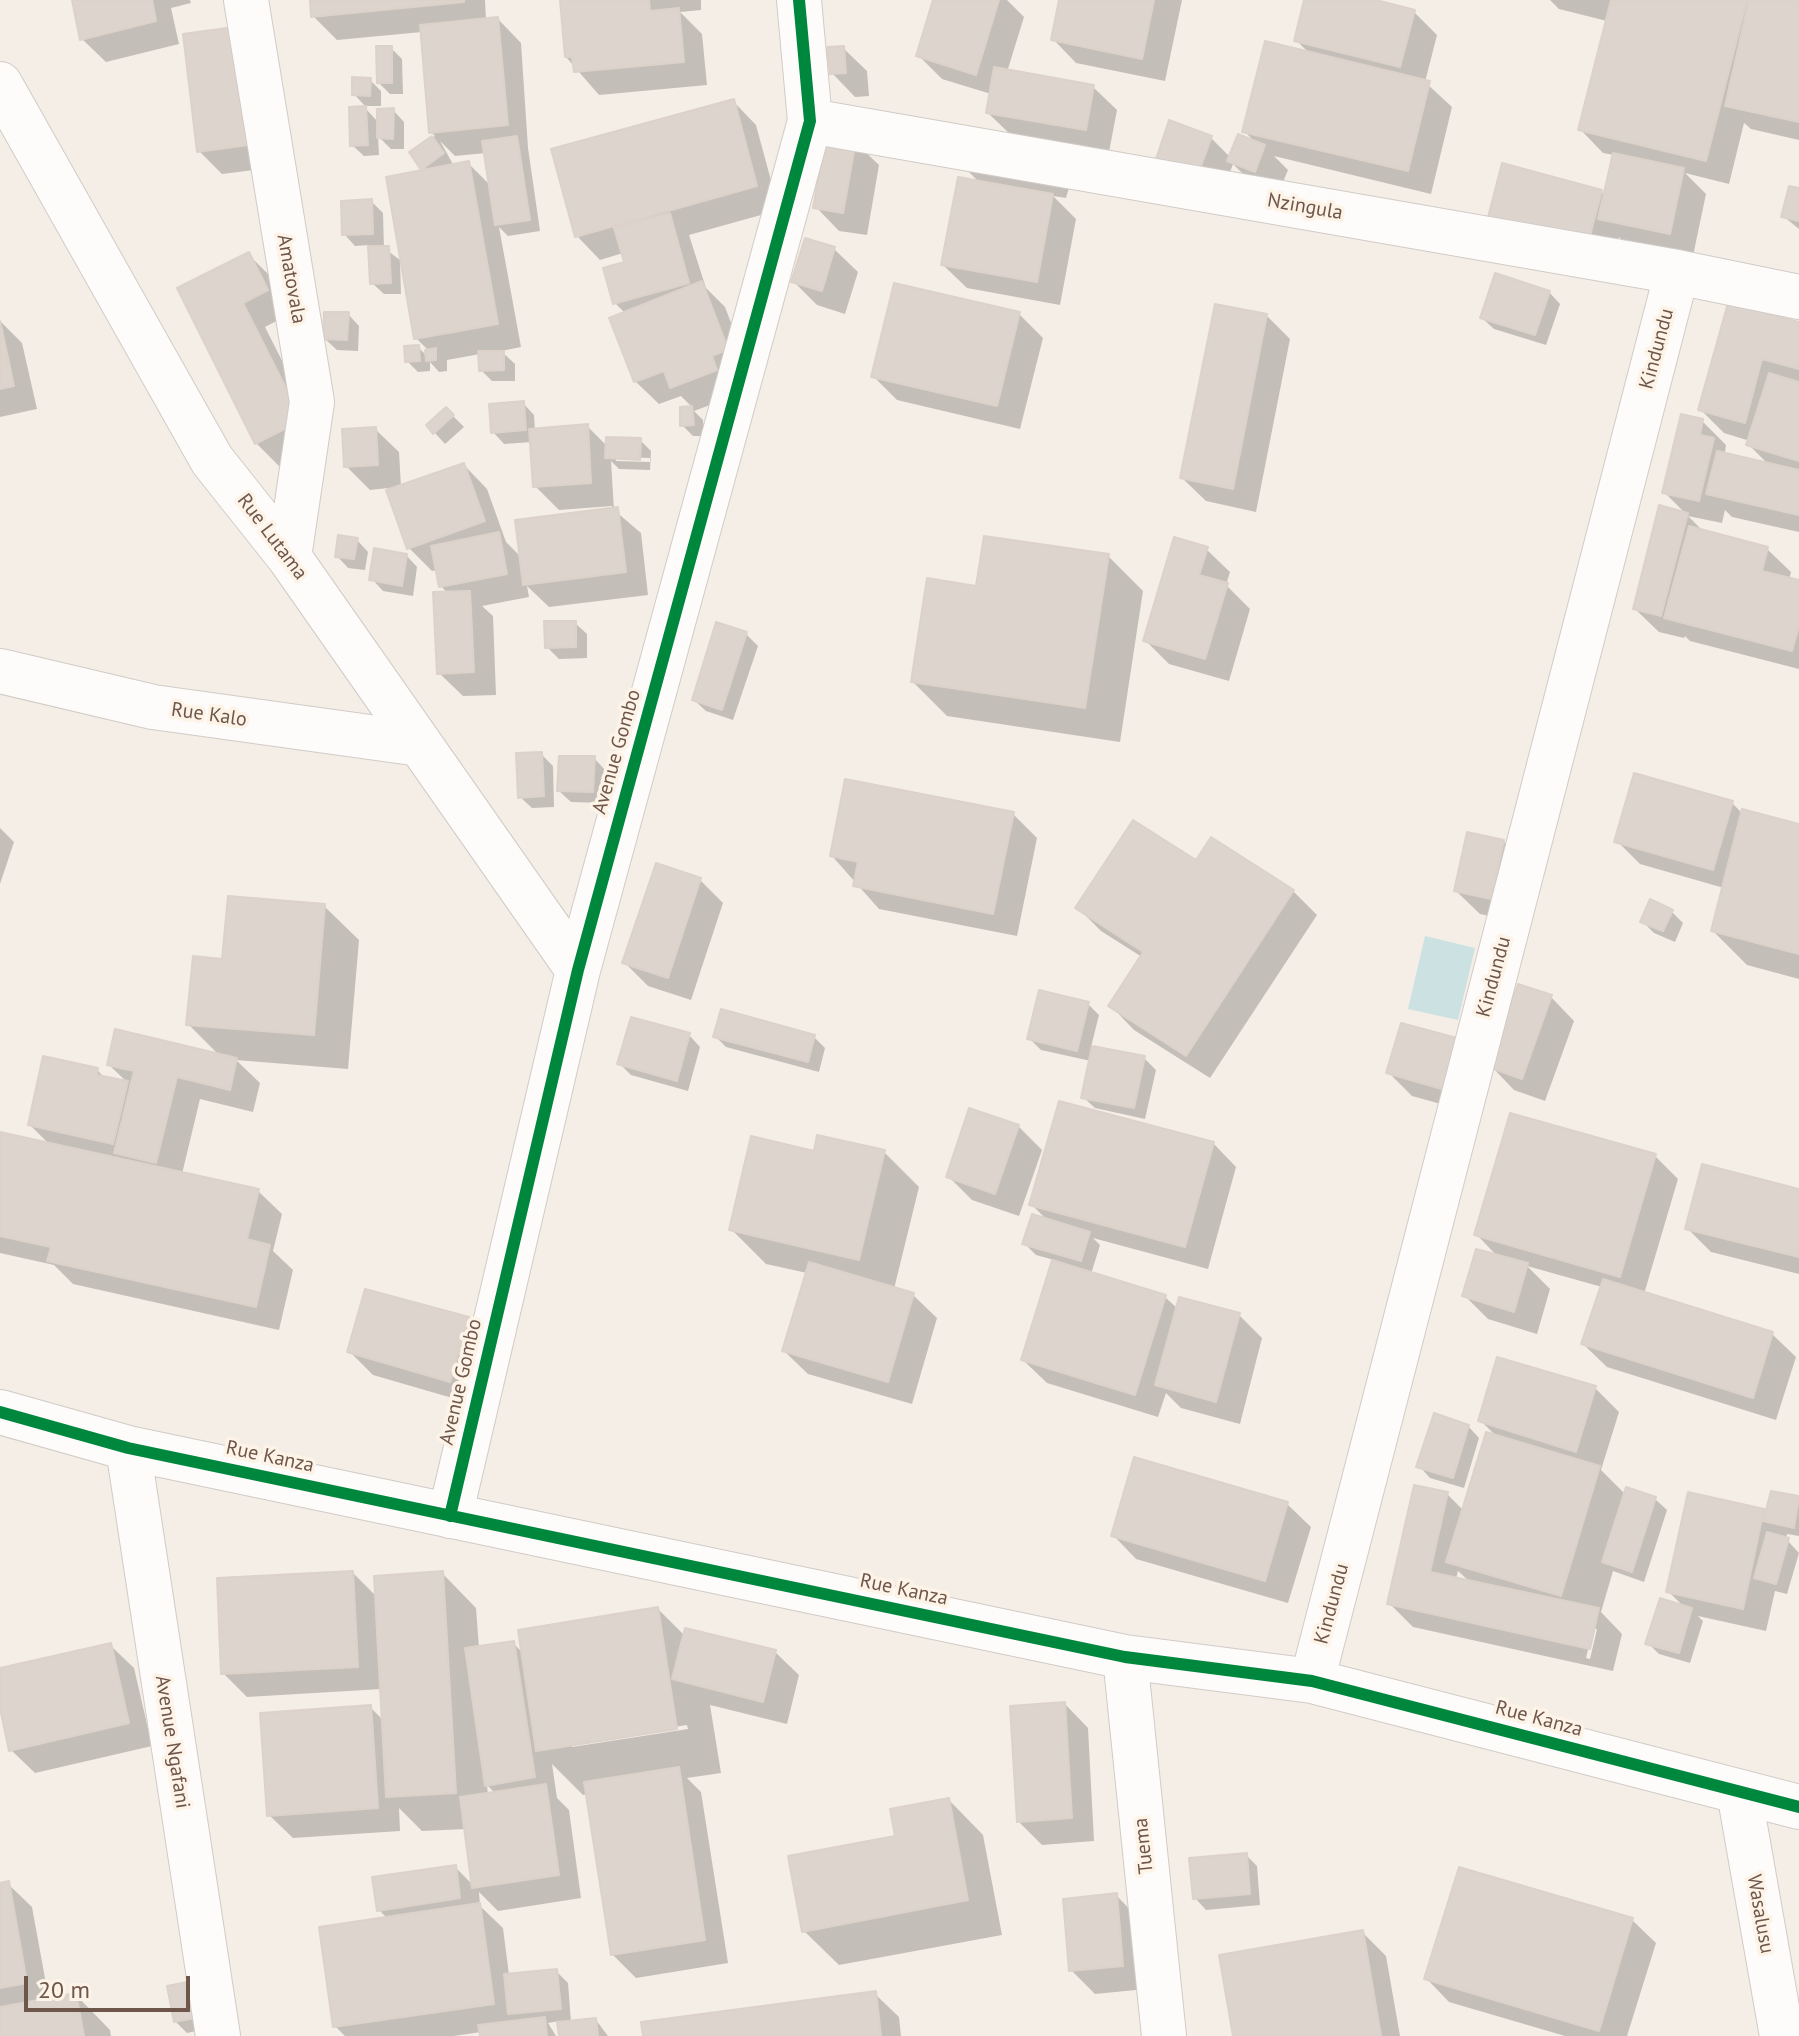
<!DOCTYPE html>
<style>
body{margin:0}
#map{position:relative;width:1799px;height:2036px;overflow:hidden;background:#f4eee7;font-family:"PT Sans",sans-serif}
canvas{display:block}
.scale{position:absolute;left:24px;top:1976px;width:166px;height:36px;box-sizing:border-box;border:4px solid #6e564b;border-top:0;padding-left:10px;font-size:24px;line-height:28px;white-space:nowrap;color:#6e564b;-webkit-text-stroke:6px #fdf3e7;paint-order:stroke}
</style>
<div id="map">
<canvas width="1799" height="2036"></canvas>
<div class="scale">20 m</div>
</div>
<script>
const ctx = document.querySelector('canvas').getContext('2d');
ctx.lineJoin = 'round';
function fill(path, color) {
  ctx.fillStyle = color;
  ctx.fill(path, 'evenodd');
}
function stroke(path, color, width, dash) {
  ctx.strokeStyle = color;
  ctx.lineWidth = width;
  ctx.lineCap = dash ? 'butt' : 'round';
  ctx.setLineDash(dash || []);
  ctx.stroke(path);
}
function write(font, color, halo, rows, align = 'center') {
  ctx.font = font + ' "PT Sans",sans-serif';
  ctx.lineWidth = 7;
  ctx.setLineDash([]);
  ctx.textBaseline = 'middle';
  ctx.strokeStyle = halo;
  ctx.fillStyle = color;
  for (const [text, x, y, turn = 0] of rows) {
    ctx.save();
    ctx.translate(x, y);
    ctx.rotate((+turn || 0) * Math.PI / 180);
    ctx.textAlign = isNaN(turn) ? turn : align;
    if (halo) ctx.strokeText(text, 0, 0);
    ctx.fillText(text, 0, 0);
    ctx.restore();
  }
}
fill(new Path2D(`
 M1425 936 1475 948 1458 1020 1408 1009Z`), '#cbe1e2');
fill(new Path2D(`
 M74 0H190L191 3 171 8 179 44 106 62 82 39Z
 M312 0H485L486 20 498 19 521 43 528 148 540 231 508 236 499 227 521 347 501 351 515 364V381H492L481 370 480 354 447 360V371L439 372 430 362V371L418 372 407 361 418 347 427 356 429 351 416 338 425 172 412 153 435 136 431 132 422 32 337 40 313 16ZM440 141 455 156 486 153 491 186 469 164 454 166Z
 M562 0H701V10L680 12 702 34 707 85 599 95 566 57Z
 M935 0H1007L1024 17 1007 72 1093 87 1117 110 1109 152 1012 136 988 113 991 94 942 79 919 56Z
 M1061 0H1182L1165 81 1076 63 1053 39Z
 M1306 0H1367L1414 12 1437 35 1425 82 1452 107 1431 194 1274 156 1288 170 1278 194 1253 184 1233 164 1220 199 1181 185 1210 137 1231 158 1257 144 1244 131 1310 54 1296 40Z
 M1550 0H1799V140L1751 129 1744 123 1729 184 1685 173 1706 194 1693 256 1624 242 1619 237 1608 277 1511 252 1601 191 1605 196 1614 155 1603 153 1580 129 1607 21 1559 9Z
 M185 36 270 168 222 174 199 151Z
 M391 48 402 59 403 94H390L379 83Z
 M843 48 867 71 869 96 855 97 832 73Z
 M370 80 381 91V106H365L354 94Z
 M733 101 756 125 779 210 689 235 706 288 725 307 750 373 739 394 694 411 703 420 704 436H693L682 425V409L693 408 681 396 659 404 635 381 626 314 615 303 626 263 623 253 600 260 577 236Z
 M365 108 379 123 393 110 404 122V149H391L378 136 379 155 364 156 352 145Z
 M855 142 879 165 867 235 839 231 816 207Z
 M966 169 1069 188 1066 198 1053 196 1076 219 1060 305 967 288 943 265 980 183Z
 M1799 190V229L1783 216Z
 M371 201 383 213 384 248 400 260 401 294H384L372 283 370 245 355 246 344 234Z
 M834 249 858 272 845 314 817 305 794 282Z
 M248 254 272 278 290 314 265 327 324 444 280 467 256 443 180 289Z
 M1549 292 1560 304 1546 345 1494 329 1482 318Z
 M348 314 359 326 358 351 337 350 325 339Z
 M1019 314 1043 338 1020 429 897 400 873 376Z
 M1266 315 1290 339 1256 512 1206 501 1182 478Z
 M0 321 22 343 37 409 0 417Z
 M1799 325V532L1732 517 1725 510 1722 523 1688 516 1704 532 1767 549 1791 572 1789 580 1799 582V669L1690 641 1685 636 1684 638 1659 632 1635 609 1686 514 1665 493 1702 421 1726 445 1725 452 1729 456 1769 465 1749 445 1750 441 1724 433 1701 410Z
 M523 403 534 415 535 431 587 426 608 447 640 440 651 451 650 470 619 469 611 461 614 510 641 533 648 595 549 607 527 586 529 597 482 606 493 616 496 695 463 696 439 673 448 594 441 586 437 570 432 571 409 548 388 488 370 490 346 466 375 429 399 452 401 487 464 465 487 489 506 542 522 558 612 510V506L559 510 535 486 532 442 504 444 493 432ZM616 457 650 458V462L616 461Z
 M446 409 464 427 445 444 434 432Z
 M357 540 368 552 365 570 348 568 337 556Z
 M1206 549 1230 572 1226 585 1250 609 1229 681 1169 664 1146 641Z
 M406 555 417 567 413 596 383 591 372 579Z
 M1108 556 1143 591 1120 742 947 716 913 682 978 588Z
 M575 623 587 634V658L559 659 547 647Z
 M746 634 758 646 733 720 706 711 694 700Z
 M541 754 553 766 554 807 532 808 520 797Z
 M594 758 605 770 604 803 571 802 559 791Z
 M1732 803 1743 814 1799 826V979L1747 965 1713 931 1724 888 1640 864 1617 841Z
 M1013 814 1037 838 1017 936 879 909 832 856Z
 M0 828 14 842 0 884Z
 M1503 841 1527 865 1515 921 1480 914 1456 891Z
 M1196 863 1293 891 1317 915 1210 1078 1134 1030 1111 1006 1142 957 1101 931 1078 908Z
 M700 880 723 903 691 1000 648 986 624 962Z
 M324 906 359 940 348 1069 236 1060 260 1083 253 1112 200 1099 182 1174 258 1191 282 1214 273 1251 293 1270 279 1330 73 1284 54 1265 0 1253V1134L50 1145 30 1125 97 1070 105 1078 128 1083 109 1065 220 1056 188 1024 224 961Z
 M1671 911 1683 923 1675 942 1654 933 1643 922Z
 M1551 997 1574 1021 1545 1101 1514 1090 1491 1066Z
 M1088 1004 1099 1015 1091 1047 1144 1058 1156 1070 1145 1119 1095 1108 1083 1097 1091 1061 1041 1050 1029 1038Z
 M689 1035 700 1047 688 1091 631 1075 620 1064Z
 M715 1036 814 1037 825 1048 819 1072 726 1047Z
 M1456 1040 1466 1111 1412 1096 1388 1072Z
 M1018 1126 1042 1150 1019 1216 972 1200 949 1177Z
 M1213 1143 1236 1167 1208 1269 1093 1238 1100 1245 1091 1274 1165 1297 1178 1309 1239 1315 1262 1338 1240 1424 1181 1408 1166 1393 1158 1417 1047 1383 1023 1360 1054 1260 1036 1255 1025 1244 1048 1221 1032 1205Z
 M884 1152 919 1187 894 1289 913 1295 937 1318 912 1404 808 1374 784 1351 807 1273 766 1264 731 1229 816 1153Z
 M1655 1156 1678 1179 1644 1294 1772 1334 1796 1357 1776 1420 1607 1367 1583 1344 1602 1287 1527 1266 1550 1289 1537 1334 1488 1319 1465 1296 1499 1258 1477 1235Z
 M1799 1191V1274L1711 1252 1687 1228Z
 M468 1319 491 1343 473 1404 373 1375 349 1351Z
 M1595 1388 1619 1412 1601 1470 1626 1495 1655 1499 1667 1510 1644 1582 1613 1571 1601 1612 1622 1634 1613 1671 1413 1627 1390 1604 1447 1494 1464 1511 1497 1437 1480 1420ZM1458 1571 1470 1582 1456 1579ZM1593 1629H1597L1590 1659 1586 1658Z
 M1468 1426 1479 1438 1464 1488 1430 1478 1419 1466Z
 M1772 1493 1799 1498V1536L1787 1534 1786 1539 1799 1553 1787 1594 1775 1591 1766 1631 1698 1616 1703 1621 1690 1663 1659 1654 1648 1643 1684 1607 1668 1591 1763 1511 1767 1515Z
 M1287 1504 1311 1527 1288 1603 1136 1559 1113 1535Z
 M353 1573 377 1597 442 1573 476 1608 479 1648 513 1643 523 1653 658 1609 685 1636 775 1652 799 1675 787 1724 710 1705 721 1773 687 1778 701 1792 728 1963 636 1978 612 1954 588 1794 583 1795 552 1764 557 1798 569 1810 581 1898 498 1911 479 1892 480 1906 503 1928 509 1975 556 1971 568 1983 571 2022 596 2020 608 2036H561L559 2021 548 2023 556 2036H482L481 2032 454 2036H345L335 2026 387 1918 379 1910 455 1867 474 1886 466 1829 422 1831 399 1808 400 1831 293 1838 269 1815 370 1707 383 1720 382 1689 247 1697 223 1673ZM687 1725 688 1729 572 1747V1743ZM487 1785 496 1794 488 1795Z
 M110 1645 134 1668 152 1746 35 1773 11 1750 0 1699V1670Z
 M1065 1704 1088 1728 1094 1841 1042 1845 1019 1822Z
 M949 1800 983 1835 1002 1935 839 1965 804 1931 897 1838Z
 M1246 1855 1257 1866 1260 1905 1206 1910 1195 1898Z
 M8 1884 32 1907 49 2000 76 1995 110 2030 111 2036H0V1885Z
 M1116 1895 1139 1919 1146 1989 1095 1994 1071 1970Z
 M1632 1920 1656 1943 1627 2036H1565L1449 2002 1426 1978Z
 M1362 1932 1386 1956 1400 2036H1235Z
 M192 1983 210 2028 187 2033 175 2021Z
 M875 1994 899 2017 901 2036H645Z`), '#0003');
const building = new Path2D(`
 M72 0H152L156 21 80 40Z
 M310 0H464V2L311 17Z
 M560 0H649L650 11 679 8 684 62 574 72 572 57H565Z
 M933 0H999L976 75 916 56Z
 M1059 0H1154L1142 59 1051 40Z
 M1304 0H1376L1415 10 1400 67 1294 41Z
 M1611 0H1747L1706 161 1578 130Z
 M1749 0H1799V122L1725 106Z
 M498 17 508 125 429 133 420 25Z
 M234 27 248 145 197 152 183 34Z
 M1265 41 1430 81 1408 171 1242 132Z
 M376 46H392V83H377Z
 M844 46 846 73 830 74 827 47Z
 M994 67 1094 85 1086 130 986 113Z
 M352 77 371 78 370 96 352 95Z
 M734 99 757 186 575 237 551 149Z
 M366 106 368 145 350 146 349 107Z
 M394 108 393 139 377 138V109Z
 M1169 120 1212 136 1197 177 1155 162Z
 M1238 134 1265 145 1255 172 1227 161Z
 M826 135 856 140 843 213 813 208Z
 M432 136 444 153 421 170 409 152Z
 M517 136 530 220 495 225 482 141Z
 M1613 153 1684 168 1670 234 1598 219Z
 M469 161 498 324 414 339 386 177Z
 M1502 163 1602 190 1585 255 1485 229Z
 M958 177 1053 194 1037 282 941 265Z
 M1789 186 1799 188V221L1781 217Z
 M372 199 373 234 342 235 341 201Z
 M670 213 689 283 613 304 603 268 624 262 614 228Z
 M805 238 835 247 822 291 791 282Z
 M368 246H389L391 283 370 284Z
 M249 252 268 290 243 303 302 420 255 444 177 288Z
 M1495 273 1550 291 1535 335 1480 318Z
 M702 281 728 349 712 356 717 370 670 388 664 371 634 382 609 318Z
 M894 283 1020 312 997 406 871 377Z
 M1728 303 1799 322V369L1762 359 1745 423 1698 410Z
 M1215 304 1267 314 1233 489 1180 478Z
 M324 312H349L347 340 323 339Z
 M0 321 14 386 0 389Z
 M419 345 420 361 405 362 404 346Z
 M436 348V360L426 361 425 350Z
 M478 351H504V370L479 371Z
 M1769 373 1799 382V461L1746 445Z
 M524 401 526 430 491 433 489 404Z
 M692 406 694 425 680 426V407Z
 M446 407 454 415 433 434 426 425Z
 M1681 414 1703 419 1700 435 1714 438 1699 501 1662 493Z
 M588 424 591 483 533 487 529 429Z
 M376 427 378 465 344 467 342 429Z
 M606 437 641 438 640 460 605 458Z
 M1717 451 1799 470V515L1706 494Z
 M464 463 485 521 407 549 386 490Z
 M1659 505 1688 513 1661 616 1633 609Z
 M618 507 626 572 523 585 515 520Z
 M1689 526 1768 547 1762 571 1799 580V626L1792 651 1664 618Z
 M499 532 507 574 439 587 431 546Z
 M338 535 358 538 354 559 335 557Z
 M984 536 1109 554 1085 708 911 682 927 578 976 586Z
 M1174 537 1208 547 1199 575 1228 583 1205 659 1143 641Z
 M374 548 407 554 402 586 369 580Z
 M470 591 474 672 437 674 433 592Z
 M544 621H576V647L545 648Z
 M716 622 747 632 722 710 692 700Z
 M542 752 544 796 518 798 516 753Z
 M559 756H595L593 792 557 791Z
 M1634 773 1733 801 1713 870 1614 842Z
 M845 779 1014 812 993 914 853 886 858 862 830 856Z
 M1742 809 1799 824V954L1711 931Z
 M1133 820 1196 860 1211 837 1294 890 1186 1056 1108 1006 1143 952 1075 908Z
 M1467 832 1504 840 1491 899 1454 891Z
 M656 863 701 878 668 978 622 963Z
 M228 896 325 904 314 1035 186 1025 193 956 222 959Z
 M1650 899 1673 910 1663 931 1640 922Z
 M1518 984 1552 995 1522 1079 1488 1067Z
 M1039 990 1089 1002 1077 1051 1027 1039Z
 M721 1009 815 1035 808 1062 713 1037Z
 M631 1017 690 1033 677 1081 617 1064Z
 M1401 1023 1457 1038 1442 1089 1386 1073Z
 M115 1029 237 1058 230 1090 177 1077 156 1163 114 1153 134 1071 107 1065Z
 M1092 1046 1145 1056 1134 1108 1081 1098Z
 M43 1056 98 1068 97 1075 128 1081 113 1144 28 1125Z
 M1059 1101 1214 1142 1185 1247 1029 1205Z
 M969 1108 1019 1125 995 1194 946 1177Z
 M1510 1113 1656 1154 1620 1277 1474 1235Z
 M0 1132 259 1189 247 1239 270 1245 256 1307 47 1261 51 1247 0 1236Z
 M817 1135 885 1150 859 1260 729 1230 751 1136 814 1151Z
 M1702 1164 1799 1189V1257L1685 1229Z
 M1032 1214 1090 1232 1081 1261 1022 1244Z
 M1476 1249 1528 1263 1514 1312 1462 1296Z
 M1052 1260 1166 1295 1135 1395 1021 1360Z
 M809 1262 914 1293 888 1382 782 1351Z
 M1603 1279 1773 1332 1753 1398 1581 1344Z
 M365 1289 469 1317 450 1382 347 1352Z
 M1179 1297 1240 1313 1216 1402 1155 1385Z
 M1497 1357 1596 1386 1576 1452 1478 1421Z
 M1434 1413 1469 1425 1453 1478 1416 1467Z
 M1486 1432 1600 1466 1561 1596 1446 1562Z
 M1134 1457 1288 1502 1265 1581 1111 1536Z
 M1414 1485 1448 1492 1430 1572 1599 1608 1590 1649 1387 1604Z
 M1626 1487 1656 1497 1632 1572 1602 1562Z
 M1771 1491 1799 1496 1794 1528 1763 1521Z
 M1688 1492 1764 1509 1743 1609 1666 1592Z
 M1767 1532 1789 1538 1776 1584 1754 1578Z
 M353 1571 358 1667 221 1674 217 1578Z
 M443 1571 456 1793 386 1797 374 1576Z
 M1660 1598 1692 1608 1679 1653 1645 1644Z
 M658 1607 677 1729 536 1751 518 1630Z
 M685 1628 776 1650 763 1702 672 1679Z
 M514 1641 535 1777 485 1786 465 1648Z
 M111 1643 129 1723 9 1751 0 1708V1668Z
 M1065 1702 1072 1818 1017 1822 1010 1706Z
 M371 1705 378 1808 267 1816 260 1713Z
 M679 1767 705 1940 611 1955 584 1782Z
 M546 1784 559 1875 472 1888 460 1797Z
 M949 1798 968 1900 802 1932 788 1856 895 1836 890 1809Z
 M1247 1853 1250 1894 1193 1899 1189 1858Z
 M456 1865 460 1898 377 1911 372 1877Z
 M1459 1867 1633 1918 1599 2031 1424 1979Z
 M9 1881 27 1983 0 1988V1883Z
 M1117 1893 1123 1966 1069 1971 1063 1899Z
 M480 1903 494 2004 333 2027 319 1927Z
 M1363 1930 1381 2036H1233L1219 1955Z
 M557 1969 561 2009 508 2014 504 1974Z
 M192 1981 200 2017 174 2022 167 1986Z
 M876 1991 881 2036H643L641 2022Z
 M76 1993 84 2036H0V2007Z
 M545 2017 547 2036H480L478 2025Z
 M596 2018 598 2036H559L557 2022Z`);
fill(building, '#ddd4cd');
stroke(building, '#dcd2ca', 2);
const street = new Path2D(`
 M246 0 312 402 289 557
 M0 84 212 460 289 557 578 970
 M810 121 1677 272 1799 297
 M0 671 153 707 420 744
 M0 1412 128 1448 1125 1657 1312 1681 1799 1807
 M128 1448 218 2036
 M450 1516 578 970 810 121 799 0
 M1125 1657 1164 2036
 M1312 1681 1677 272
 M1739 1792 1782 2036`);
stroke(street, '#d2cbc6', 46);
stroke(street, '#fdfcfb', 44);
stroke(new Path2D(`
 M0 1412 128 1448 1125 1657 1312 1681 1799 1807
 M450 1516 578 970 810 121 799 0`), '#00873e', 12);
write('20px', '#6e564b', '#fdf3e7', [
 ["Nzingula",1305,207,10],
 ["Amatovala",291,279,80],
 ["Kindundu",1657,349,-75],
 ["Rue Lutama",272,537,53],
 ["Rue Kalo",209,715,8],
 ["Avenue Gombo",617,752,-74],
 ["Kindundu",1494,977,-75],
 ["Avenue Gombo",461,1382,-77],
 ["Rue Kanza",270,1457,12],
 ["Rue Kanza",904,1590,12],
 ["Kindundu",1332,1604,-75],
 ["Rue Kanza",1539,1719,15],
 ["Avenue Ngafani",172,1742,81],
 ["Tuema",1144,1846,-96],
 ["Wasalusu",1760,1914,80]
]);
</script>
